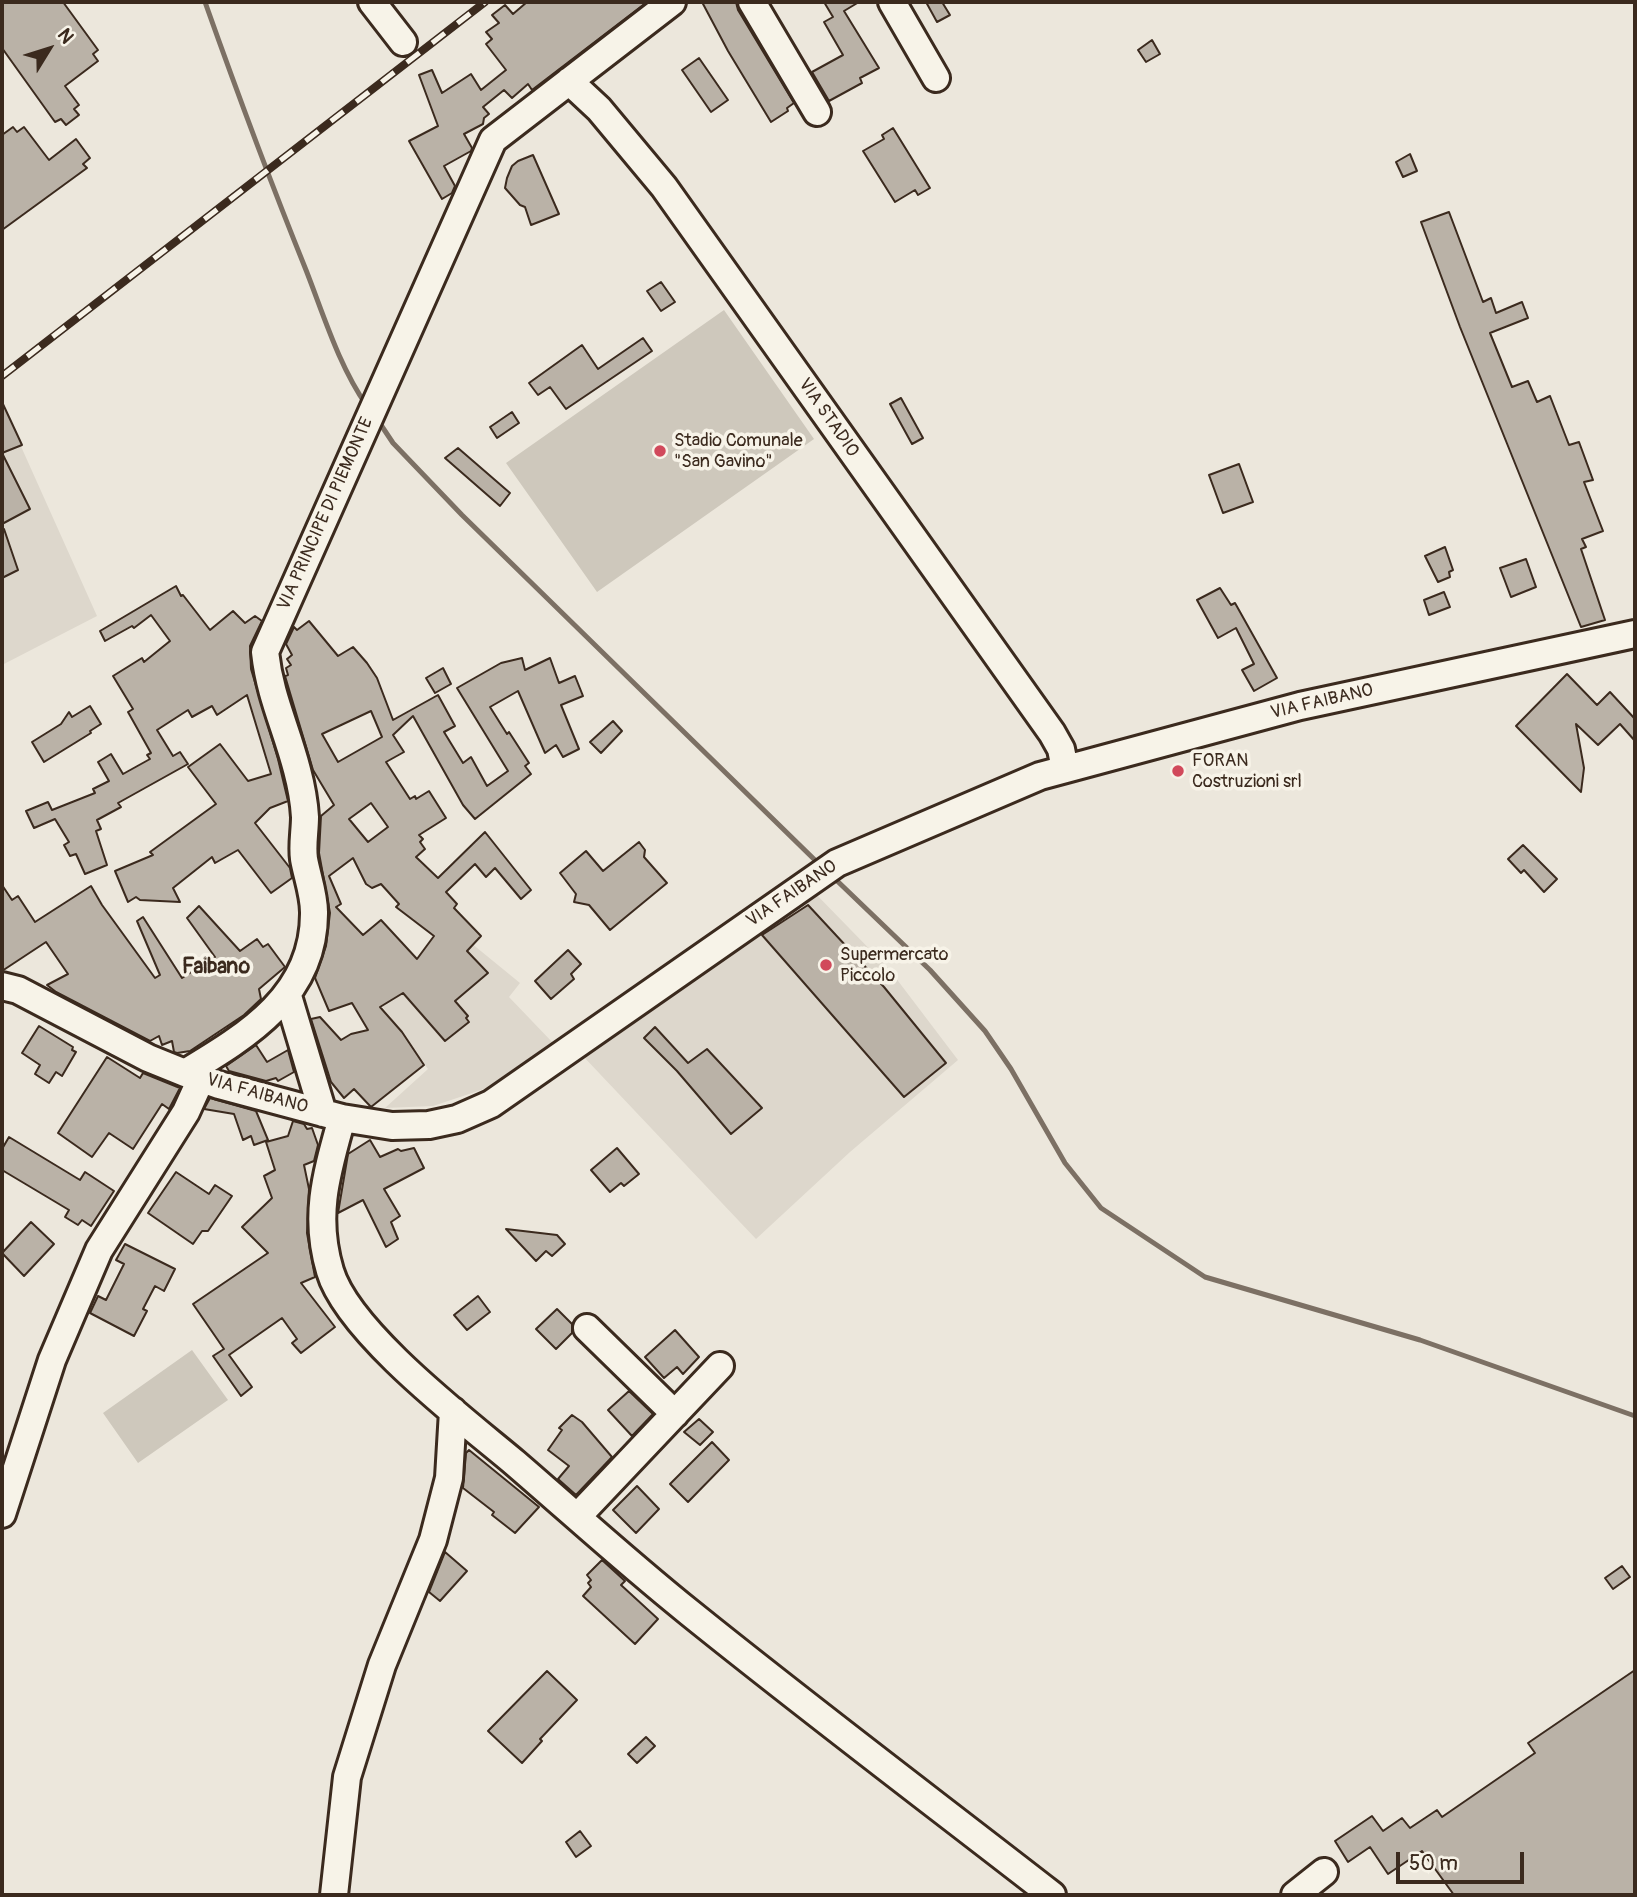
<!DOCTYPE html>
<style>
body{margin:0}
#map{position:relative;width:1637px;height:1897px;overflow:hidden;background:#ece7dc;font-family:Pangolin,sans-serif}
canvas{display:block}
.frame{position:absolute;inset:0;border:4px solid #3b2a1e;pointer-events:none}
.north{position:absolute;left:14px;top:14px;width:70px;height:70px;-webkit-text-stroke:5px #f7f3e8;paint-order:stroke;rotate:52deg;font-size:19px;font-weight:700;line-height:28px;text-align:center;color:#3b2a1e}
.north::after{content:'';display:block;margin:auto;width:24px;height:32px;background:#3b2a1e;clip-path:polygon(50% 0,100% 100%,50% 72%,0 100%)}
.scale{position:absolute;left:1396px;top:1852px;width:128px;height:32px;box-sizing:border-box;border:4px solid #3b2a1e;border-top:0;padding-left:9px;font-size:21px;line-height:24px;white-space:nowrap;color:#3b2a1e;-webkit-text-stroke:5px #f7f3e8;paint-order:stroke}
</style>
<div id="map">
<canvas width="1637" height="1897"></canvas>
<div class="frame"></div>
<div class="north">N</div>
<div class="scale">50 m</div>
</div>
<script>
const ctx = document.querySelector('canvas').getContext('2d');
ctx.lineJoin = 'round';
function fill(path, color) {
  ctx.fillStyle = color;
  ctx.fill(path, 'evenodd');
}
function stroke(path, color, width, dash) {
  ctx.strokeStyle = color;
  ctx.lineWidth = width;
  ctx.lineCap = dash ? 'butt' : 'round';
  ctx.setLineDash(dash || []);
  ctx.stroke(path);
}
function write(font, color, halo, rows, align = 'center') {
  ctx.font = font + ' Pangolin,sans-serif';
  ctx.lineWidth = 7;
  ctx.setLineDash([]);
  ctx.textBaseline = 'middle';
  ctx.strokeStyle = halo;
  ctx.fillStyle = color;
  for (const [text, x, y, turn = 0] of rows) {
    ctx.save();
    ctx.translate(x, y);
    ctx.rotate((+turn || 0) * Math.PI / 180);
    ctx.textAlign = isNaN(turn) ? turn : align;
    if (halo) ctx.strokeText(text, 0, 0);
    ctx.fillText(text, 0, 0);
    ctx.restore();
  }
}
fill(new Path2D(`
 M2 404 97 616 2 665Z
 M810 888 889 969 958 1060 850 1152 756 1239 582 1055Z
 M460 934 520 983 509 997 554 1044 493 1086 433 1106 385 1108 428 1069 382 1006Z`), '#ddd7cc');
fill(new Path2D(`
 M724 310 814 439 597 592 506 463Z
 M192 1350 228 1400 138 1463 103 1413Z`), '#cec8bc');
stroke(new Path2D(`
 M205 2C237 92 270 181 306 270 324 316 339 366 367 406
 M377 419 393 443 462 515 821 866
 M831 875 930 970 985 1031 1011 1069 1065 1163 1101 1208 1205 1277 1420 1340 1635 1416`), '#7c7064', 5);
const building = new Path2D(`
 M2 2H63L98 50 93 54 98 61 65 86 79 105 74 109 79 115 66 125 61 119 55 122 2 48Z
 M527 2H647L532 90 528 84 512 98 504 90 483 107 489 114 484 118 483 124 464 134 472 148 471 151 444 166 455 186 452 193 442 199 409 141 438 126 419 75 432 70 442 93 471 74 481 90 506 70 486 44 492 39 486 32 499 23 492 15 505 5 513 14Z
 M702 2H736L738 10 794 103 787 108 788 111 771 122 728 51Z
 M824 2H859L844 11 879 68 860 78 862 83 829 101 812 72 843 55 824 22 833 17Z
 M926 2H942L950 15 937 22Z
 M1152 40 1160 54 1146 62 1138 50Z
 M699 58 728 100 711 112 682 70Z
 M13 127 17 132 24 127 49 160 76 139 90 158 83 164 87 168 2 230V135Z
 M893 128 930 188 918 195 915 190 895 202 863 151 884 139 882 135Z
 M1410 154 1417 171 1403 177 1396 162Z
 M533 155 559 214 531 225 525 207 520 205 505 188 507 178 512 166 518 161Z
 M1449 212 1483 302 1491 298 1496 313 1522 302 1528 318 1490 333 1512 387 1528 381 1537 402 1550 396 1569 445 1579 442 1593 480 1584 482 1603 531 1582 539 1586 547 1581 549 1605 620 1581 627 1460 327 1421 222Z
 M661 282 675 302 661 311 647 291Z
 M643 338 652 351 566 409 550 387 538 395 529 383 582 345 598 369Z
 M901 398 923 438 912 444 890 404Z
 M2 402 22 445 2 453 30 509 2 524Z
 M512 412 519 423 497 438 490 427Z
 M458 448 510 493 500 506 445 458Z
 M1239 464 1253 502 1223 513 1209 475Z
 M2 529H4L18 570 2 578Z
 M1445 547 1453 570 1449 572 1450 577 1438 582 1425 556Z
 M1526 559 1536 587 1511 597 1500 568Z
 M176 586 181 596 183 595 210 630 233 611 245 623 255 616 262 621 250 646 251 669 278 759 288 801 270 808 255 823 290 868 292 878 271 893 238 850 215 863 212 857 173 888 180 902 140 900 136 897 128 902 115 871 153 855 150 852 216 804 188 767 220 744 248 781 271 774 247 695 217 715 212 706 192 717 188 710 157 730 173 756 180 752 188 764 118 803 121 807 97 820 101 829 96 831 107 865 85 874 76 854 70 856 64 845 69 842 55 819 34 828 26 811 48 802 52 810 95 793 93 789 109 781 98 762 111 754 123 774 150 759 147 755 151 753 128 712 133 709 113 676 142 658 144 662 170 641 151 615 134 628 132 626 105 641 100 631Z
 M1220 588 1231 605 1235 603 1277 678 1254 691 1242 670 1254 664 1236 628 1218 638 1197 600Z
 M1444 592 1450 607 1429 615 1424 600Z
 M309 621 338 656 353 647 367 663 377 678 393 720 438 695 455 726 444 732 463 763 471 757 487 786 508 771 457 688 501 663 522 658 525 670 550 658 559 683 575 676 583 696 561 705 579 749 563 757 556 745 545 753 518 691 490 707 507 734 509 732 529 763 525 766 531 774 475 819 463 805 413 716 393 735 404 752 386 762 410 799 415 796 416 799 429 791 446 818 419 835 423 839 420 842 425 849 416 857 438 878 485 832 531 890 521 899 495 868 486 877 475 864 446 892 457 904 454 908 481 936 467 951 488 973 455 1001 468 1016 466 1018 469 1022 445 1041 403 993 380 1007 402 1032 424 1065 371 1107 354 1089 344 1098 331 1082 311 1019 320 1017 341 1040 351 1034 368 1030 352 1003 329 1011 315 978 326 946 330 913 319 853 321 816 334 805 313 770 285 676 288 675 286 668 291 665 287 659 292 655 286 644 294 627 297 630ZM371 711 382 737 338 762 322 734ZM371 803 388 827 368 842 349 819ZM353 858 366 884 372 888 381 884 399 904 396 907 434 936 417 959 381 920 363 935 336 907 341 904 329 876Z
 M443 668 451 684 435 693 426 678Z
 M1567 674 1597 705 1610 692 1635 719V741L1620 724 1598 745 1576 724 1584 768 1581 792 1516 726Z
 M90 706 101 724 90 731 91 733 44 762 32 742 61 724 69 712 72 717Z
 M613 721 622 731 601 753 590 742Z
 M639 842 645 850 644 857 667 883 610 930 589 905 574 902 576 894 560 873 586 851 603 871Z
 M1523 845 1557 879 1544 892 1524 870 1521 873 1508 859Z
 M2 885 12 900 18 896 35 922 91 886 102 905 155 978 160 975 137 921 143 917 182 978 215 957 187 918 199 906 240 951 257 939 263 947 268 944 285 967 259 989 261 999 244 1015 190 1051 177 1053 174 1052 172 1041 162 1045 159 1036 150 1041 56 992 47 985 68 974 46 942 2 971Z
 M808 905 884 987 946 1063 904 1097 762 935Z
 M568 950 581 964 571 974 574 979 551 999 535 981Z
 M39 1026 73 1047 72 1050 76 1052 62 1076 56 1072 49 1083 35 1074 40 1065 22 1053Z
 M655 1027 688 1063 707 1049 762 1108 731 1134 677 1071 644 1038Z
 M256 1045 267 1062 288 1050 294 1072 278 1081 276 1078 266 1081 229 1071 226 1066Z
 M107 1057 140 1078 143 1073 180 1088 169 1109 162 1104 133 1149 109 1133 92 1157 58 1133Z
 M210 1098 256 1111 268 1140 254 1145 251 1136 243 1140 234 1114 204 1109Z
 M293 1121 304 1124 307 1129 312 1128 318 1145 314 1161 304 1165 309 1189 307 1233 315 1277 301 1283 335 1327 301 1353 292 1343 297 1339 282 1318 229 1355 252 1387 241 1396 213 1356 224 1349 193 1304 268 1253 242 1227 272 1198 264 1176 275 1170 266 1142 288 1136Z
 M9 1137 80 1180 85 1172 114 1191 91 1226 82 1220 78 1225 65 1217 69 1210 2 1170V1149Z
 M370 1140 380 1157 398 1149 401 1151 414 1148 424 1168 384 1189 400 1216 391 1222 398 1239 386 1247 363 1200 338 1213 348 1154Z
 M617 1148 639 1174 624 1186 621 1183 610 1192 591 1170Z
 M176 1172 209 1194 215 1185 232 1196 208 1231H202L193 1244 148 1213Z
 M31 1222 54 1244 24 1276 2 1253Z
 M506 1229 557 1235 565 1244 552 1256 546 1251 536 1261Z
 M125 1244 175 1269 164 1291 155 1286 143 1309 147 1311 134 1336 90 1313 98 1296 106 1300 124 1264 116 1260Z
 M478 1296 490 1312 467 1330 454 1315Z
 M557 1309 572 1324V1333L556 1349 536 1329Z
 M675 1330 699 1357 683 1374 677 1367 664 1378 645 1357Z
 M629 1391 653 1414 632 1436 608 1410Z
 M572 1415 582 1422 612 1457 576 1495 558 1479 569 1466 548 1450 562 1430 559 1428Z
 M699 1419 713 1432 700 1445 684 1432Z
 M712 1442 729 1460 688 1502 670 1484Z
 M469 1450 539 1507 515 1533 492 1515 494 1512 463 1488 466 1453Z
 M637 1486 659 1509 636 1533 613 1510Z
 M445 1552 467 1571 440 1601 429 1592Z
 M602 1560 625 1581 621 1585 658 1619 635 1644 583 1596 591 1587 588 1583 591 1580 587 1575Z
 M1622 1566 1630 1577 1613 1589 1605 1578Z
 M1635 1670V1895H1454L1422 1851 1388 1874 1370 1847 1348 1862 1335 1841 1372 1816 1383 1831 1402 1818 1410 1828 1437 1810 1442 1817 1535 1753 1528 1743Z
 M547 1671 577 1700 540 1739 542 1741 522 1763 488 1731Z
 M646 1737 655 1746 637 1763 628 1754Z
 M580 1831 591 1846 576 1857 566 1842Z`);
fill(building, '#bab2a7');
stroke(building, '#3b2a1e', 2);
const minor = new Path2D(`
 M372 2 403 42
 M752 2 817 112
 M892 2 936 78
 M569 81 599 109 664 187 1052 733 1061 749 1065 769
 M2 986 18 990 148 1058 185 1073 219 1085 342 1118 392 1126 429 1125 457 1119 491 1104 837 863 1040 776 1300 706 1635 634
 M288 996 323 1113
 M185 1073C248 1035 315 995 314 912 314 894 307 876 304 859 302 845 305 831 305 817 304 800 301 785 297 770 286 727 270 697 265 652L493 140 672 2
 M342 1118C327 1172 313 1215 330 1271 348 1332 465 1421 515 1463 573 1513 630 1565 690 1613 809 1709 931 1801 1052 1895
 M587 1328 675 1414
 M2 1514 52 1360 99 1250 186 1112 201 1079
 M577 1517 720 1366
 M334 1895 347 1777 382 1665 433 1540 449 1478 453 1411
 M1295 1895 1324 1872`);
stroke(minor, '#3b2a1e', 32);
stroke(minor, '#f7f3e8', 26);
const rail = new Path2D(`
 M2 376 485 2`);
stroke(rail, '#3b2a1e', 8);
stroke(rail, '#f7f3e8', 5, [16]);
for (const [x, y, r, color] of [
 [660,451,7,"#d1495b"],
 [1178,771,7,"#d1495b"],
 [826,965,7,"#d1495b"]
]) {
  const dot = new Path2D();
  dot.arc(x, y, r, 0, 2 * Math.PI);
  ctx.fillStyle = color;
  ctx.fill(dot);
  stroke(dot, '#f7f3e8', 2.5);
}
write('18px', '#3b2a1e', '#f7f3e8', [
 ["VIA STADIO",828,418,55],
 ["VIA PRINCIPE DI PIEMONTE",326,514,-66],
 ["VIA FAIBANO",1322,702,-13],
 ["VIA FAIBANO",792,894,-34],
 ["VIA FAIBANO",257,1094,16]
]);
write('18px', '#3b2a1e', '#f7f3e8', [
 ["Stadio Comunale",674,441],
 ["\"San Gavino\"",674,462],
 ["FORAN",1192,761],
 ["Costruzioni srl",1192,782],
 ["Supermercato",840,955],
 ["Piccolo",840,976]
], 'left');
write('bold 21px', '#3b2a1e', '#f7f3e8', [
 ["Faibano",216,968]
]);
</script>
